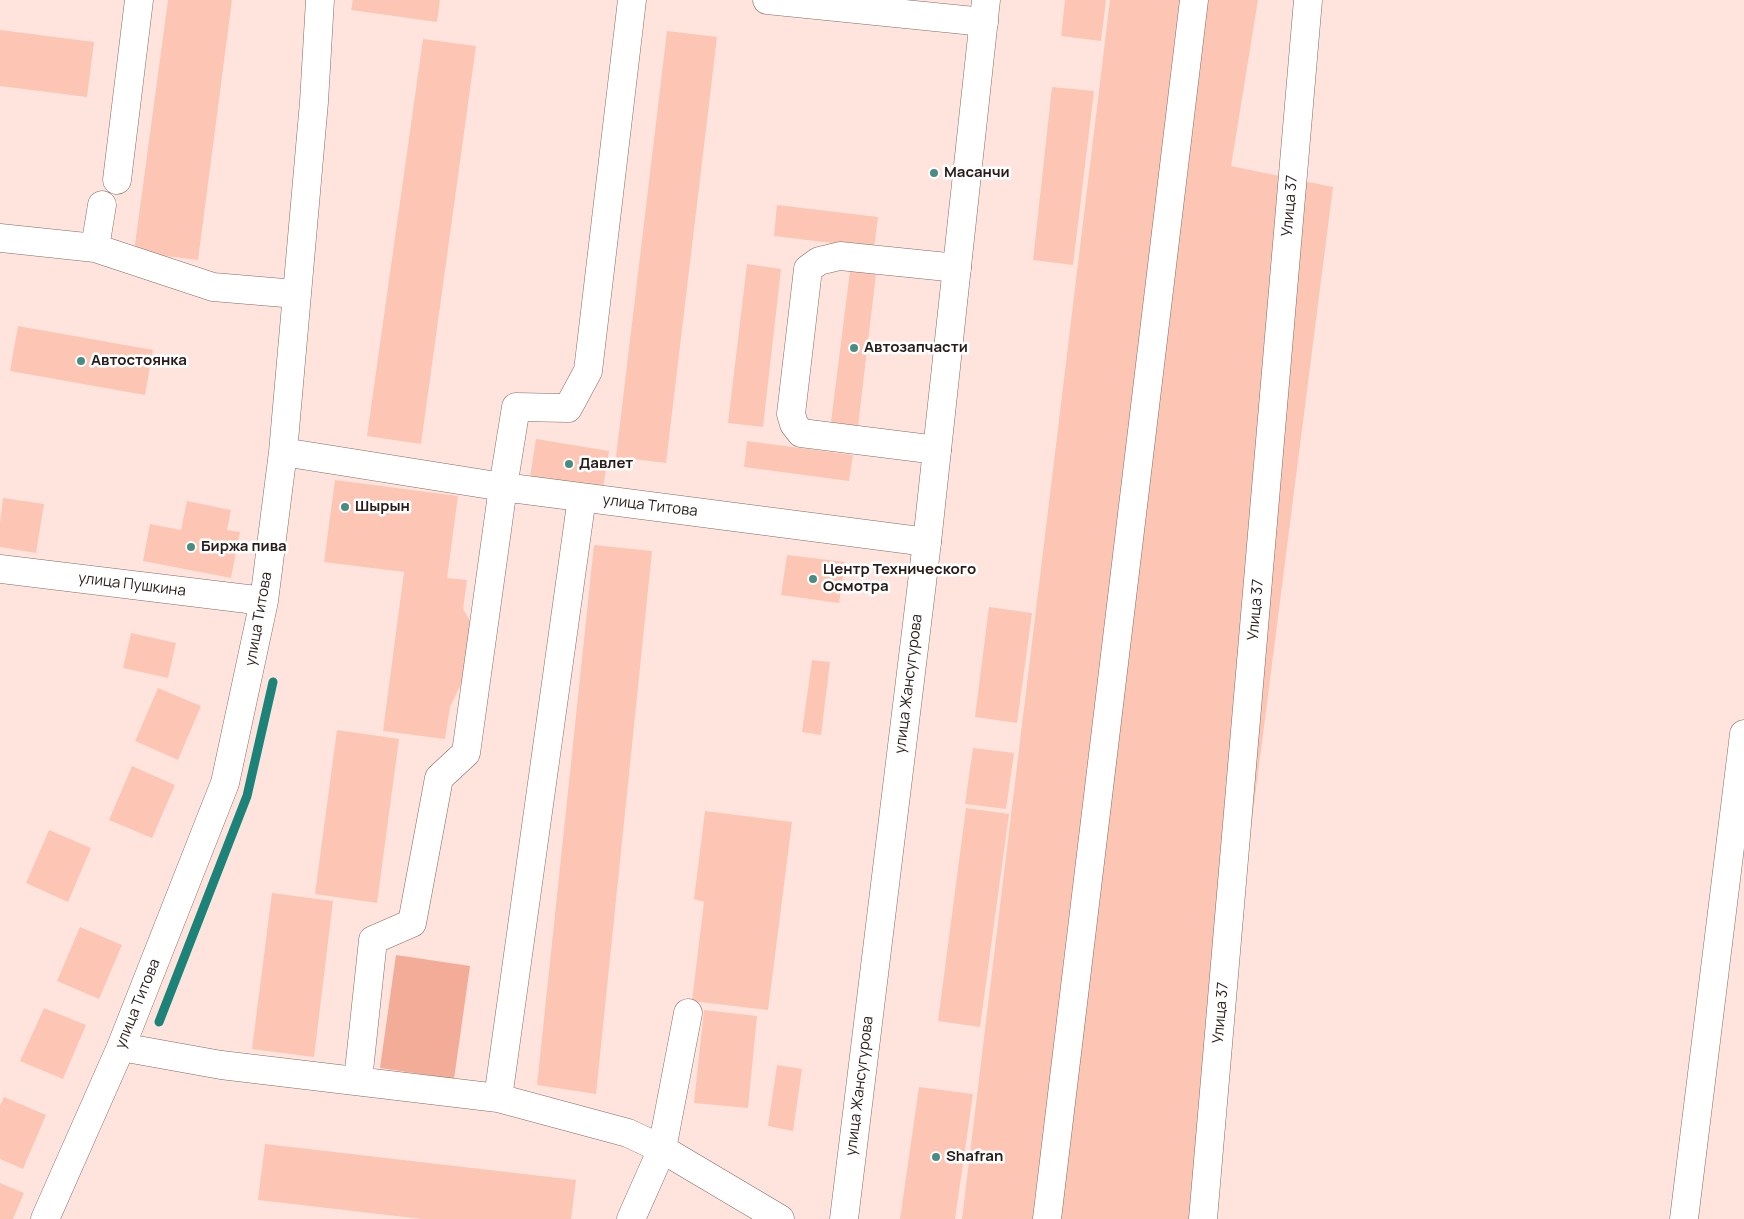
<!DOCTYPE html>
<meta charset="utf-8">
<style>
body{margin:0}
canvas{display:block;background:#fee4dd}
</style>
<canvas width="1744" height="1219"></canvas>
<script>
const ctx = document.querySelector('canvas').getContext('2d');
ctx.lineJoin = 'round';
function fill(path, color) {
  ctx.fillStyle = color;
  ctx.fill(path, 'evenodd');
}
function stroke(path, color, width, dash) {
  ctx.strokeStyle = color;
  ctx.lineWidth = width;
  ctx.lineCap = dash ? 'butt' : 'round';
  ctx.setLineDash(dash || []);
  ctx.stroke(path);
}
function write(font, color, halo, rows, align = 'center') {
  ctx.font = font + ' Manrope,sans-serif';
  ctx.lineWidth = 5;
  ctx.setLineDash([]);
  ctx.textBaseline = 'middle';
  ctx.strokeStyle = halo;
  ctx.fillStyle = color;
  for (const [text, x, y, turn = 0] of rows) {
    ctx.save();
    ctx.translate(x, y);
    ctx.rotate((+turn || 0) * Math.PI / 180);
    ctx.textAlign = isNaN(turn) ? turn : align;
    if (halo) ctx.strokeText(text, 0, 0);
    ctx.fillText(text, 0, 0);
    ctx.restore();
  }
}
fill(new Path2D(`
 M396 955 470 966 454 1079 380 1068Z`), '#f3ac97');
stroke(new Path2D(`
 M159 1022 247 796 273 682`), '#1d8278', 9);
fill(new Path2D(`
 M168 0H232L198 260 134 252Z
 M353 0H440L437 22 351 10Z
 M1065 0H1106L1101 41 1061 36Z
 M1110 0H1258L1231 166 1333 187 1201 1219H962Z
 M0 30 94 42 87 97 0 86Z
 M667 31 717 37 666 463 616 457Z
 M423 39 476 46 421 444 367 436Z
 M1052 87 1094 91 1073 265 1033 260Z
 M777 205 878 217 874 248 774 236Z
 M747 264 781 269 763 427 728 423Z
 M850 271 876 274 858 426 831 422Z
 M18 326 153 350 145 395 10 371Z
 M536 439 609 451 603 488 530 477Z
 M747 441 853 455 849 481 744 467Z
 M335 480 458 496 447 578 467 580 463 609 482 640 450 707 445 739 383 731 404 572 324 562Z
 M3 498 44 504 36 553 0 547V523Z
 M187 501 231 510 227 530 240 532 231 578 143 561 150 524 181 530Z
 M594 545 652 551 596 1094 537 1085Z
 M787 555 845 562 839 603 781 595Z
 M989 607 1032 613 1017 723 975 717Z
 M131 633 176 643 168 678 123 668Z
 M812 660 830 662 821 735 802 732Z
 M158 688 201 706 178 760 135 741Z
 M337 730 399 739 377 903 315 894Z
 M973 748 1014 753 1006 809 965 804Z
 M132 766 175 785 152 838 109 820Z
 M966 808 1009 814 980 1027 938 1021Z
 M705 811 792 822 768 1010 692 1001 704 902 694 899Z
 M49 830 91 848 68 902 26 883Z
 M272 893 333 901 314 1057 252 1049Z
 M80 927 122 945 99 999 57 981Z
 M44 1008 86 1025 63 1079 20 1061Z
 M704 1010 757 1016 748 1108 694 1103Z
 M777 1065 802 1069 793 1131 768 1126Z
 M919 1087 973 1094 955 1219H900Z
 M4 1097 46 1115 23 1169 0 1159V1106Z
 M265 1144 576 1180 571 1219H422L258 1200Z
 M0 1183 24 1193 13 1219H0Z`), '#fdc5b4');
const minor = new Path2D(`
 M767 0 984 22
 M117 180 139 0
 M0 238 95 248 213 287 296 294
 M95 248 102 205
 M937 450 801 433 794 424 791 414 808 269 819 261 840 256 957 268
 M283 452 314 102 320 0
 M0 569 264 601
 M121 1047 221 1065 498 1098 628 1133 662 1149 780 1219
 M358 1080 373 940 412 923 439 778 466 753 503 487 516 407 568 408 588 371 632 0
 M498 1098 582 497
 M45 1219 121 1047 225 783 264 601 283 452 503 487 927 542
 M631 1219 662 1149 688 1013
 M1047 1219 1194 0
 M1203 1219 1308 0
 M1684 1219 1744 734`);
const major = new Path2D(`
 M844 1219 927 542 986 0`);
stroke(minor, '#846961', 29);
stroke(major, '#846961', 29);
stroke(minor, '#fff', 28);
stroke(major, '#fff', 28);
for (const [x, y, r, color] of [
 [934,173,5,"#478d84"],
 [854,348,5,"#478d84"],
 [81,361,5,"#478d84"],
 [569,464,5,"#478d84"],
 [345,507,5,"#478d84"],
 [191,547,5,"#478d84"],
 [813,579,5,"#478d84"],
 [936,1157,5,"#478d84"]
]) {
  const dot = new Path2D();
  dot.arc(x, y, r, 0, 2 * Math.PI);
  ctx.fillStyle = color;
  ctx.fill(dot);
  stroke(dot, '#fff', 2);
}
write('bold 15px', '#271c19', '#fff', [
 ["Масанчи",944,173],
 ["Автозапчасти",864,348],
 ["Автостоянка",91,361],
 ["Давлет",579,464],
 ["Шырын",355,507],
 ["Биржа пива",201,547],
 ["Центр Технического",823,570],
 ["Осмотра",823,587],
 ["Shafran",946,1157]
], 'left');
write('15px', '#271c19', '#fff', [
 ["Улица 37",1290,206,-85],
 ["улица Титова",650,506,7],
 ["улица Пушкина",132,585,7],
 ["Улица 37",1256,610,-85],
 ["улица Титова",259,619,-80],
 ["улица Жансугурова",909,684,-83],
 ["улица Титова",138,1004,-68],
 ["Улица 37",1221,1013,-85],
 ["улица Жансугурова",860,1086,-83]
]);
</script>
